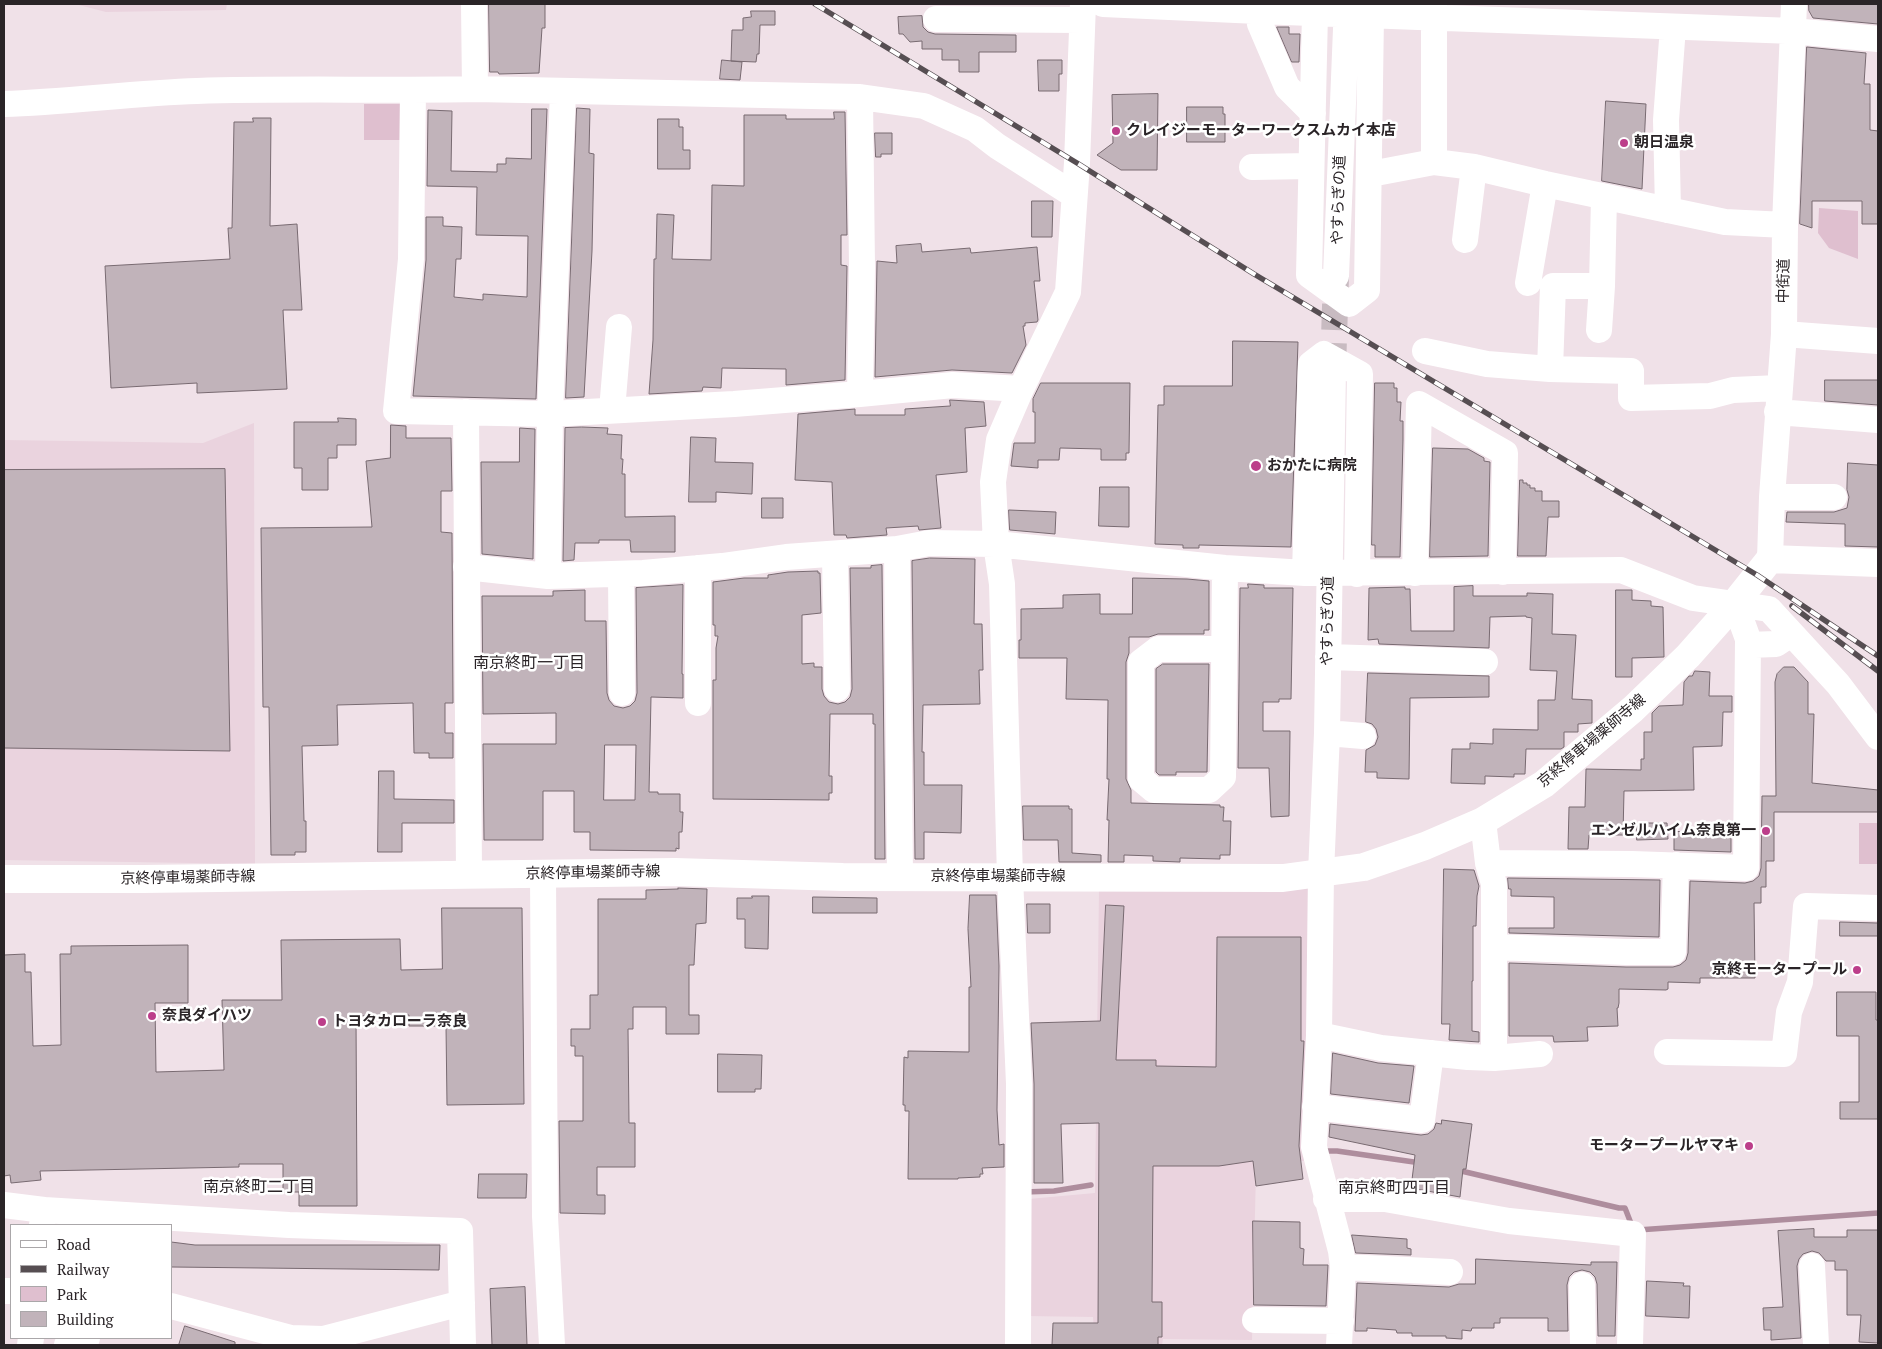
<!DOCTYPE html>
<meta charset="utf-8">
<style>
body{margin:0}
#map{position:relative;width:1882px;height:1349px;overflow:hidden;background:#f0e1e8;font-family:"PT Serif",serif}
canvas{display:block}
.frame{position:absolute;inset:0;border:5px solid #2a2427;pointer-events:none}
.legend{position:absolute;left:10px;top:1224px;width:162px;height:115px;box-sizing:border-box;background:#fff;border:1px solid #aaa7a9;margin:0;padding:6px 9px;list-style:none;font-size:15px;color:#2a2427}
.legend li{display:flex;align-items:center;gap:10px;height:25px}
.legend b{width:25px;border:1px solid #aaa7a9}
</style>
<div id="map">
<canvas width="1882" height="1349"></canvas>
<div class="frame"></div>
<ul class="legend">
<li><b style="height:6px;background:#fff"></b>Road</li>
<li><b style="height:6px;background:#564e52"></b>Railway</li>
<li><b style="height:14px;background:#dfbfcf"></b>Park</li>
<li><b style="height:14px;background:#c1b3ba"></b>Building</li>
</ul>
</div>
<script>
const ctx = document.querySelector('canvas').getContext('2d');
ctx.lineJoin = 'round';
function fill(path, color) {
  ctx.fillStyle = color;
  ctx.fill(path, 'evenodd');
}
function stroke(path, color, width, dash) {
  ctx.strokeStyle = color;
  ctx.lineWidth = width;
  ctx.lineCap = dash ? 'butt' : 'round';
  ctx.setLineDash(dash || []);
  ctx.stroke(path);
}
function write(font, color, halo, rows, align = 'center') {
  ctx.font = font + ' "PT Serif","Noto Sans JP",serif';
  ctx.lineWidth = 5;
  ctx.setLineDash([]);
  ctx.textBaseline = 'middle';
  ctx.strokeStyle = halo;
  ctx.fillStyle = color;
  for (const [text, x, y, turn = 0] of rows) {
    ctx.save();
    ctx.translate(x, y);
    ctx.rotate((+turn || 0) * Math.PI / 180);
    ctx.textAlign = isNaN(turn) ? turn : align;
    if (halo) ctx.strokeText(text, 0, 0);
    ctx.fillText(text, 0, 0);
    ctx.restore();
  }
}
fill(new Path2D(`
 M75 4H227L226 10 106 12Z
 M254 423 255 864 4 860V440L203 443Z
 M1315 885 1307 1160 1256 1171 1252 1340 1163 1339 1162 1345H1095L1093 1317 1026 1316 1029 1199 1095 1193 1099 890Z`), '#ead3de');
fill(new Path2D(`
 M364 104H413V140H364Z
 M1819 208 1858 211V259L1829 248 1818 233Z
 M1859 823H1878V864H1859Z`), '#dfbfcf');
stroke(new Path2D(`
 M1323 1151H1337L1421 1163
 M1457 1170 1619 1208H1625L1632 1226
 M1024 1192 1054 1191 1091 1185
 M1638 1230 1878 1213`), '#ae8d9d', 5.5);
const building = new Path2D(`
 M489 4H545V28H542L539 73 499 74 498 72H490Z
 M1809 4H1878V24L1813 18 1809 11Z
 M751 11H775V25H760L759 54H757L756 62 731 61 732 30H743V18L751 17Z
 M922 16 923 27 928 32 935 34 1016 35V52H979V72H959V60H942V49H922V41L910 42 903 34H899L898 17Z
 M1277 27H1289V34H1300L1299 62H1292Z
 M1807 47 1866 53 1864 84H1870V130L1878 131V224H1862V201H1812V228L1800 224Z
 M722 60 742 62 740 80 720 79Z
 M1038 60H1062V74H1059V91H1039Z
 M1158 94 1157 170H1121L1097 155 1113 143 1112 95Z
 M1606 101 1646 104 1642 189 1602 181Z
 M1187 107H1223V114H1225V142H1187Z
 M577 108 590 109 589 153 594 154 592 251 584 397 566 398Z
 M532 109H547L536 399 413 396 426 260V217H443V226L462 227 461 259H456L454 297 483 300V294L527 297 528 236 476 235 477 187 427 186 428 110 452 111 451 171 497 172V164H506V158L531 159Z
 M834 112H845L847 235H841V265L847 266 845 380 786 385V369L722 368 721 388 703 387 702 391 649 394 653 340 654 259H656L657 214 674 215 672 259 711 260 712 185 744 186V115H786V119H834Z
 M253 118H271L270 226 297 224 302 310H283L287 389 197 393V383L111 388 105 266 230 259 228 228H232L234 122H253Z
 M658 119H679V127H683V150H690V169H658Z
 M875 133H892V154H881V157H876Z
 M1032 201H1053L1052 237H1032Z
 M921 244 922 252 970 248 971 253 1037 247 1040 281H1034L1038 320 1037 322 1025 323V326H1023L1026 345 1012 373 952 370 875 377 877 261 897 263 896 246Z
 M1233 341 1298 342 1291 547 1199 545V548H1183V545L1155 544 1158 405H1164V386H1232Z
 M1825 380H1878V405L1825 401Z
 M1041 383H1130L1129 453H1126V460H1101V449L1060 448 1059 460H1038V468L1011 466 1014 443H1035V412H1033V399Z
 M1375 383H1394V388H1397V402H1401L1400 421H1403V440L1400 557H1375V545H1372Z
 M950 400 984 402 986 426 965 428 967 472 936 475 941 528 919 530 918 526 886 528 887 535 847 538 846 535H834L832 482 795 480 798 414 855 409V415H905V409L950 406Z
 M338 418 356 419V445H337V458H328V490H302V468H294V422H338Z
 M391 425 406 426V438H451L452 491H441V532L452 533 453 703H445V733H453V758H429V753H414L413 703 337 705 338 745 302 746 304 821H306V852H295V855H271L269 707H263L261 528 372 527 366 461 390 458Z
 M582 427 608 428 607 434 622 435 621 459H623L622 474H625V517L675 516V552H631L630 540H599V543H575L574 560 563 561 565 428Z
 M520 428 535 429 533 559 482 554 481 462H519Z
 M691 437 716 438 715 462 753 463 752 494 716 492V502H689Z
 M1433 448 1468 449 1484 458V461L1490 462 1488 556 1430 557Z
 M1848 463 1878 465V547L1845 546V524L1786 522 1787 512H1834L1847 508 1849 497 1847 490Z
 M225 469 230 751 4 748V470Z
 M1520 480H1523V483H1527V485H1530V488H1535V491H1542V501H1559V517H1548L1546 556H1518Z
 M1100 487H1129V527L1099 526Z
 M762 498H783V518H762Z
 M1009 510 1056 512 1055 534 1010 530Z
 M930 558 975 559 974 624H982L983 670H979L980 704 923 705 922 752H924V785H962L961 833 924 832V859H915L912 561Z
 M882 565 885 859H875V724H873V714H830L829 776H832V793H829V800L713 799V680H716V648L718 636H715V625H713V582L744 578H768V575L788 572 818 571V573H820L821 613 802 615V664L814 663V667H822V689L824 696 829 702 838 704 845 702 850 697 852 689 850 568H871V566Z
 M1133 578 1187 579 1209 581V630H1204V634H1158L1149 637H1129V653L1126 662V779L1131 790V803L1220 805V807H1224L1223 821H1231L1230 855H1220V859L1180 858V862L1153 861V856L1124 855V862H1108L1109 820H1107L1109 779H1107L1108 700 1066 699 1067 658H1019V640H1021V609L1063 608V595L1100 594V614H1132Z
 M1248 584 1264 585V588H1293L1291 699H1279V702H1263V731H1290L1289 816 1271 817 1269 768H1238L1240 588H1248Z
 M683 585 682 674H683V698L651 697 649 792H658V794H680V812H683L682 832H679V849L676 848V851L590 850V832H574V791H543V840H484L483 744H556V713L483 714 482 596H553V591L585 590V621H606L607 693 609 700 614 706 623 708 630 706 635 701 637 693 636 588ZM605 745H636L635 800H604Z
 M1473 586V596H1527V593L1553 594 1552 634 1576 635 1572 699 1592 700V723L1578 724V732H1564V747L1561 749H1526L1525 774H1514V777L1485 776V784L1451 783 1452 749H1470V743L1493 744V729L1538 730V700H1555L1557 671 1530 670 1532 618 1526 617V616L1490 617 1489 648 1379 644 1378 639 1368 640 1369 588 1405 587V589H1410L1411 631H1454V587Z
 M1616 590H1632V600L1651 601V606L1663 607 1664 657 1632 658V677H1616Z
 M1163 664H1209L1207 772H1176V775H1159L1156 772V669Z
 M1784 667H1794L1808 682V714H1814L1812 783 1878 790V812H1774V861H1766V887H1761V903H1754L1755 978H1700V983L1668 982V989L1666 990 1619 989V1003L1618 1008H1617L1618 1026 1587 1027 1588 1041 1554 1042 1553 1036H1509V963L1626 967H1673L1680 965 1686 960 1688 953 1690 881 1745 883 1753 881 1759 876 1761 868 1762 796H1776L1775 682 1777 674Z
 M1695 671 1710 672 1709 696H1732V712H1723L1722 746 1693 747 1694 790 1624 791 1623 835H1589L1588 849H1568L1569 807H1585L1586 769 1641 770V759H1644V732H1652V713L1659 706 1683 705 1684 682 1689 676H1692Z
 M1368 673 1489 676V697L1410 698 1409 779 1377 778V772H1365L1366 750 1375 745 1378 737 1376 729 1372 724 1366 722Z
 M379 771H394V799L454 800V823H402V852H378Z
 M1023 806H1069V809H1072V853L1101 855V862H1059L1058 840H1024Z
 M1637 823H1667L1668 839 1637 840Z
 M1731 831V852L1674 850V832Z
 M1444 869 1474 870 1479 886 1477 896 1476 926H1473V981H1472V1031L1479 1032V1042L1449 1040 1450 1024H1442Z
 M1508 878 1660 880 1659 937 1509 933V928H1554V897L1511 896V889H1509Z
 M678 888 707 889 706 923 696 924 694 965H689V1015H699V1034H666V1007H633V1029H628L629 1123H635V1167H597V1195H605V1214L560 1213 559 1121H583V1056H575V1046H571V1029H590V995H598V899H646V890L678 889Z
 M970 895H996L999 966 997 1110 999 1145 1004 1144V1167L982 1168 983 1174H980V1177L958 1178V1179H908L909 1111H905V1105H903L904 1057 908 1058V1051L969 1052V987H971L968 929Z
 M752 896H769L768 949 745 948V919H737V898H752Z
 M813 897 877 898V913H813Z
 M1027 904H1050V933H1028Z
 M1106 905 1124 906 1116 1060H1156V1066L1216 1067 1217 937H1301V1041H1304L1299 1146 1303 1179 1256 1186 1253 1161 1219 1166H1153L1152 1302H1162V1337H1158V1345H1052L1053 1323H1098L1099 1123 1061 1124 1063 1183H1034V1084L1031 1023 1100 1021Z
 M442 908H522L524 1104 447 1105 446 1026H409V1015L356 1016 357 1206H299V1192H283V1164H239V1167L40 1171 41 1180 11 1183 10 1175 4 1176V955L25 954V972H31L33 1046 61 1045 60 954H71V946L188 945V1003H155L156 1072 224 1070 222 1000H282L281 940 400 939 401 970 442 969Z
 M1840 922 1878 923V936H1840Z
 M1837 992H1876V1020H1878V1119H1840V1102H1859V1036H1837Z
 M1333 1053 1378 1063 1414 1066 1409 1103 1331 1094Z
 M718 1054 762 1055 761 1089H755V1092H718Z
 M1442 1120 1472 1124 1466 1169H1463L1460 1197 1411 1188 1415 1155 1329 1137 1330 1124 1421 1135 1428 1134 1434 1129 1436 1123 1441 1124Z
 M479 1174H527L526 1198H478Z
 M1253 1221 1300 1222V1248L1304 1249 1303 1265H1328L1326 1306 1254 1305Z
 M1814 1229V1237H1847V1230H1878V1343L1859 1342 1861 1315H1847V1270H1835V1261H1826L1819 1253 1812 1251 1803 1254 1799 1259 1797 1266 1801 1338 1771 1340V1330H1764L1763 1308 1783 1307 1778 1231Z
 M1352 1235 1407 1239V1248L1411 1249V1255L1356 1253Z
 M171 1242 195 1245H440L439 1270 171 1267Z
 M1476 1259 1591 1265V1262H1617L1615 1336H1598L1597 1284 1595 1277 1590 1272 1582 1270 1574 1272 1569 1277 1567 1285 1568 1331H1548V1318H1500V1323H1494V1328H1472L1471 1331 1462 1330V1339L1446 1338V1336H1412V1333H1397L1396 1330 1367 1328V1331H1355L1357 1283 1449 1287 1459 1284H1475Z
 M1647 1281 1684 1283 1683 1286H1690L1689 1318 1646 1316Z
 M525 1287 527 1345H492L490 1289Z
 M185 1326 235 1342V1345H179Z`);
fill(building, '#c1b3ba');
stroke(building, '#786a71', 1);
stroke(new Path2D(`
 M1333 369 1336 276`), '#c8bbc1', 26, [26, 13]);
stroke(new Path2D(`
 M474 4 475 89
 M1103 4 1258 11 1793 31 1878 39
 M1258 11 1260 24 1287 87 1313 113
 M1315 13 1309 275 1349 304 1367 290 1371 15
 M936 19 1082 20
 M413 90 411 259 396 411 550 414 734 404 860 394 953 385 1021 389
 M860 97 862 267 860 394
 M4 104C68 102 133 93 197 91 290 88 382 91 475 89L860 97 924 106 975 129 997 146 1074 195
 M1434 162V4
 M1252 167 1311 166
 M1369 172H1381L1434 162 1474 167 1545 184 1725 222 1785 225
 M1668 210 1666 120 1673 27
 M1465 240 1474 167
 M1336 276 1347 4
 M1528 283 1545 184
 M1599 330 1602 286
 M1784 334 1878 341
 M1425 351 1487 364 1550 369 1631 371V398L1710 396 1733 390 1779 388
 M1333 369 1327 733 1321 873 1319 1035 1314 1147 1341 1251 1343 1267 1339 1345
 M1550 369 1553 286H1602L1604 197
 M612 410 619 327
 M466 412 469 875
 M1777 412 1878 420
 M1772 497H1834
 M897 549 900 877
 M835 554 837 689
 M1770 559 1772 497 1784 334 1785 225 1794 4
 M466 567 548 576 643 573 722 566 786 557 897 549 929 543 996 544 1225 568 1305 573 1621 570 1693 598 1769 609 1838 684 1878 737
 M698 568V703
 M1305 573 1311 364 1324 354 1360 374 1357 574
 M1415 573 1419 404 1505 453 1503 572
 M621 574 622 693
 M548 576 550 414 563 92
 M1748 645 1776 644 1791 634
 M1224 649H1158L1141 662V779L1154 790H1209L1223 777 1225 568
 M1328 657 1485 662
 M1327 733 1363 736
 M1483 821 1488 863 1494 884V1058
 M1488 863 1632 864 1746 868 1748 639 1735 603
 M543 874 545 1216 552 1345
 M1494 947 1626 952H1673L1676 865
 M1319 1035 1381 1048 1468 1057 1494 1058 1540 1054
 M1667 1052 1784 1054 1789 1012 1800 982 1806 906 1878 908
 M1315 1107 1422 1120 1431 1053
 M1326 1199H1385L1509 1221 1633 1234 1630 1345
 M4 1205 44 1210
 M42 1225 44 1210 289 1225 460 1231 463 1345
 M1812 1266 1816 1345
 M1343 1267 1450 1272
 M1582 1285 1583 1345
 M4 1291H11
 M171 1306 291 1338 323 1339 462 1303
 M1255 1320 1341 1321
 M30 1345 31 1338
 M67 1345 87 1338
 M1018 1345 1019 1084 1010 877 1002 584 996 544 993 482 999 440 1021 389 1068 292 1077 163 1083 4`), '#fff', 26);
stroke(new Path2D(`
 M4 879H143L675 872 843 877 1283 878 1364 867 1425 846 1483 821 1544 784 1633 709 1688 656 1735 603 1770 559 1878 563`), '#fff', 28);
const rail = new Path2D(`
 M815 4 1077 163 1254 274 1757 575 1878 656
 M1792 606 1878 671`);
stroke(rail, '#564e52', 5.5);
stroke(rail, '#fff', 4, [11]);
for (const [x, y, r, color] of [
 [1116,131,5,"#bc3e8a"],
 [1624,143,5,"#bc3e8a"],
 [1256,466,6,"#bc3e8a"],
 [1766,831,5,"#bc3e8a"],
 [1857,970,5,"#bc3e8a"],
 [152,1016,5,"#bc3e8a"],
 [322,1022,5,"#bc3e8a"],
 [1749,1146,5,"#bc3e8a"]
]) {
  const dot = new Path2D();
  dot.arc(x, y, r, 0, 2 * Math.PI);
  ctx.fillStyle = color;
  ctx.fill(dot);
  stroke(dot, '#fff', 2);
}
write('bold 15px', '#2a2427', '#fff', [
 ["クレイジーモーターワークスムカイ本店",1126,131],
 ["朝日温泉",1634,143],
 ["おかたに病院",1267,466],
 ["エンゼルハイム奈良第一",1756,831,"right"],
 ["京終モータープール",1847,970,"right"],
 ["奈良ダイハツ",162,1016],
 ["トヨタカローラ奈良",332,1022],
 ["モータープールヤマキ",1739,1146,"right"]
], 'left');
write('15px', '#2a2427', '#fff', [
 ["やすらぎの道",1339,200,-88],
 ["中街道",1784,281,-89],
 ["やすらぎの道",1328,621,-89],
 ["京終停車場薬師寺線",1592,741,-40],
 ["京終停車場薬師寺線",593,873,-1],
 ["京終停車場薬師寺線",998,877],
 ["京終停車場薬師寺線",188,878,-1]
]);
write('16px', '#2a2427', '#fff', [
 ["南京終町一丁目",529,663],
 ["南京終町二丁目",259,1187],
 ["南京終町四丁目",1394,1188]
]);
</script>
